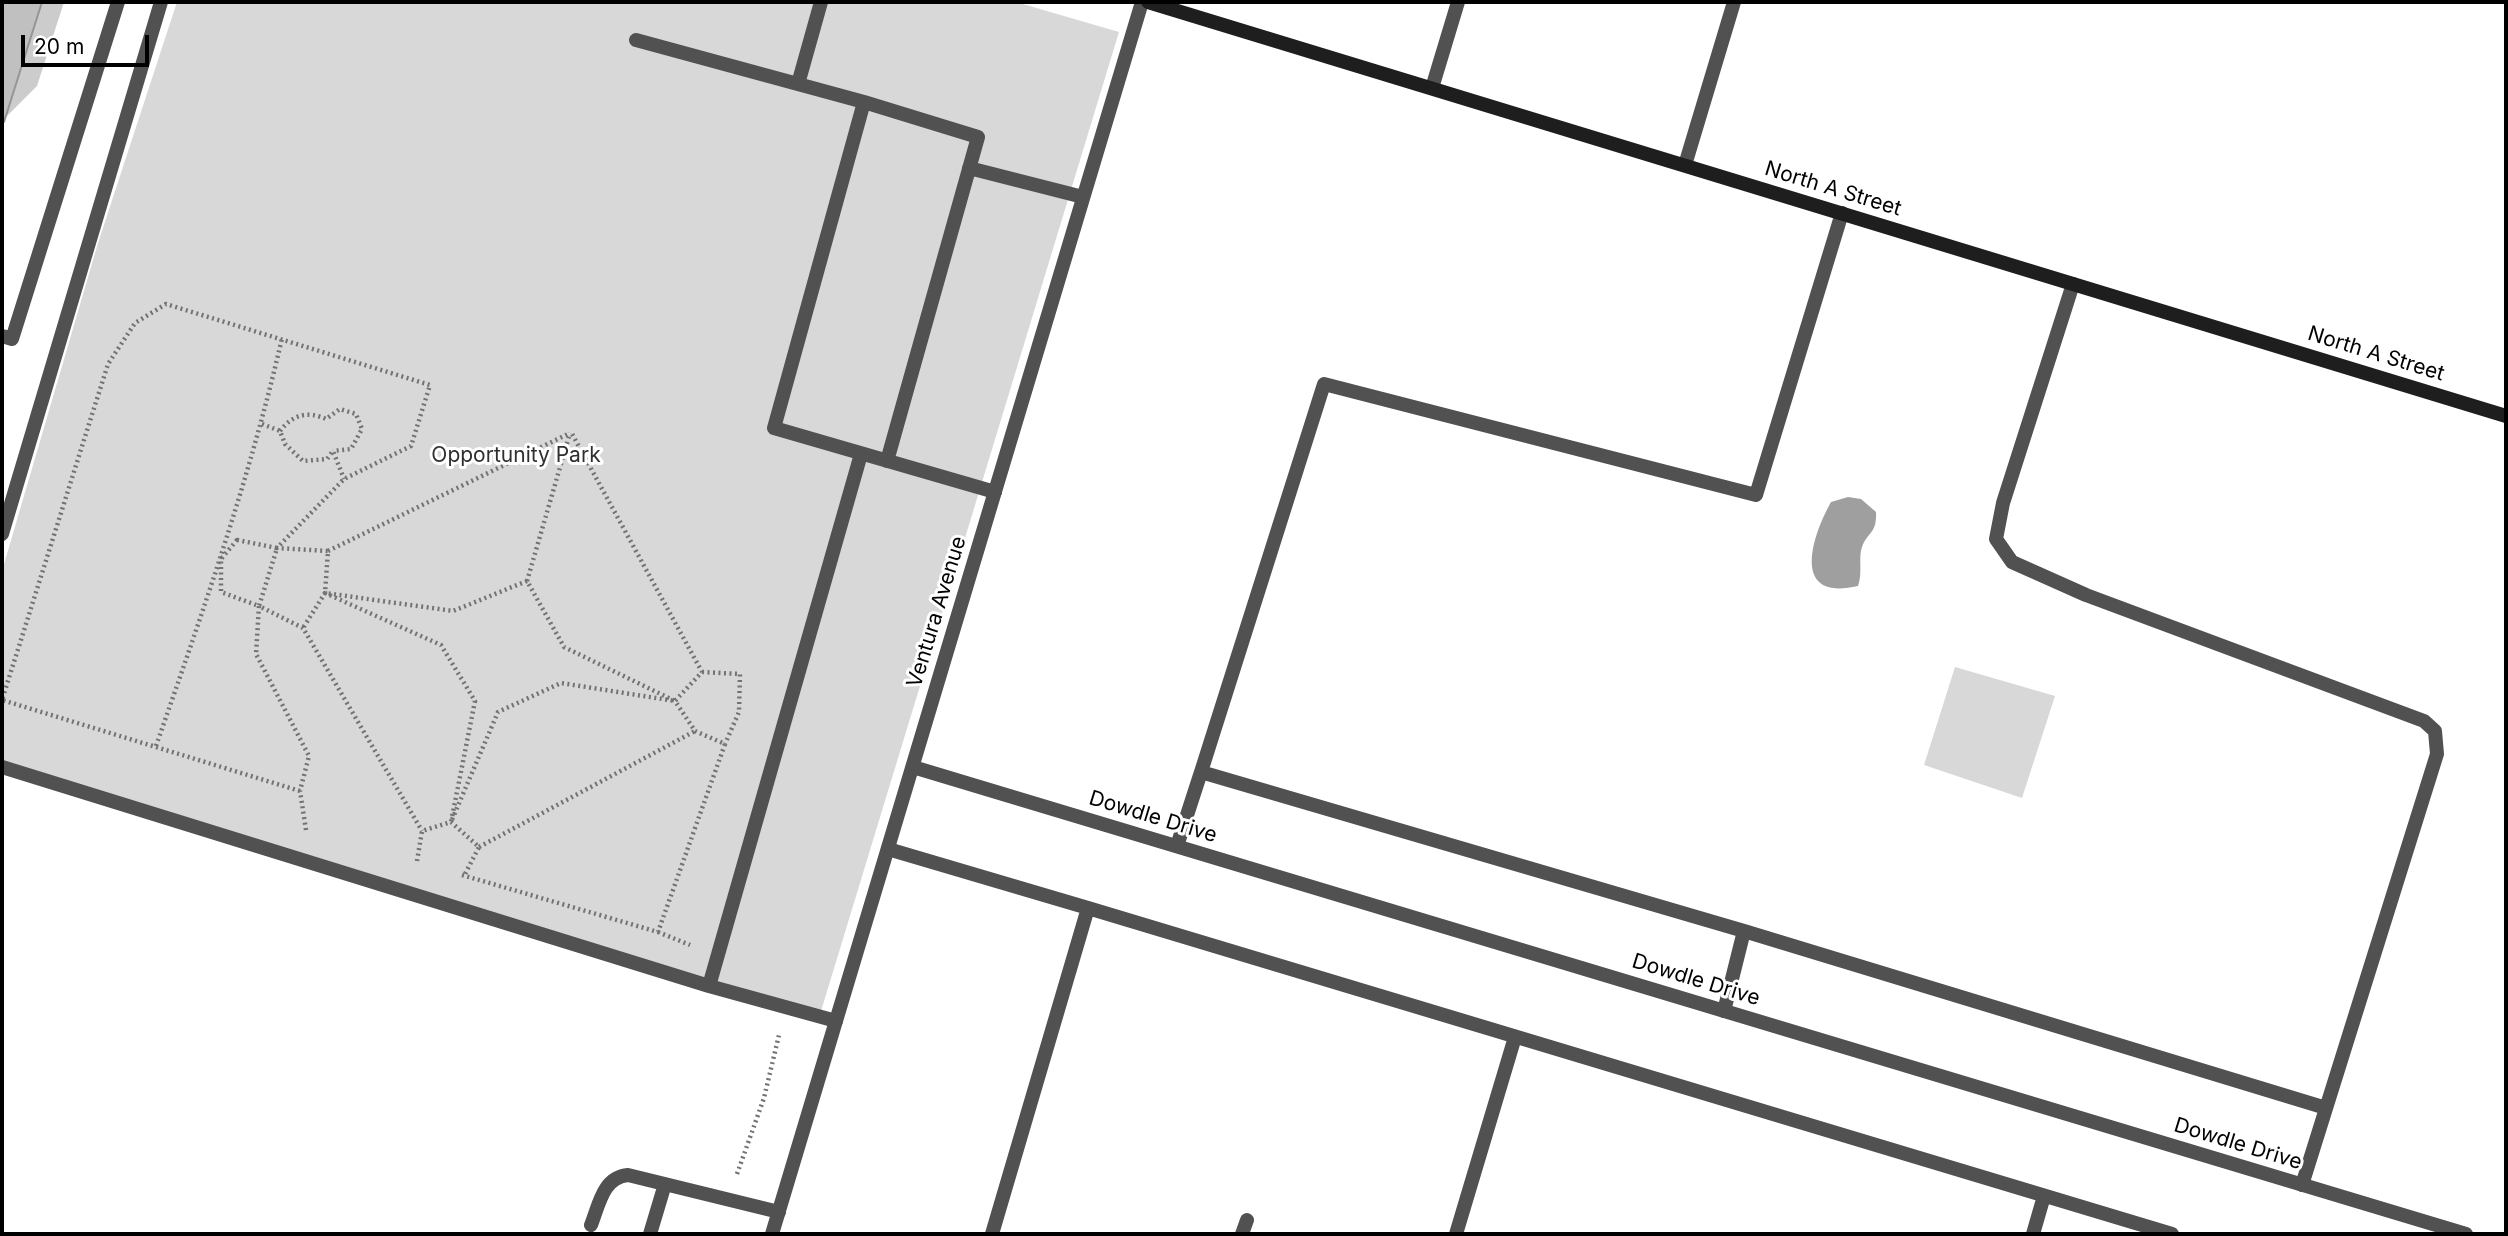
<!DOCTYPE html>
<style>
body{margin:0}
#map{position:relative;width:2508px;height:1236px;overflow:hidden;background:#fff;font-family:Inter,sans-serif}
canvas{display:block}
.frame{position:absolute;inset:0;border:4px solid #000;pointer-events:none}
.scale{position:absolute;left:21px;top:35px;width:128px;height:32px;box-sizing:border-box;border:4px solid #000;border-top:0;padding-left:9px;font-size:21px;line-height:24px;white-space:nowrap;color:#000;-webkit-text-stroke:5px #fff;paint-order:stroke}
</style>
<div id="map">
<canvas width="2508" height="1236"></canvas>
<div class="frame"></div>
<div class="scale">20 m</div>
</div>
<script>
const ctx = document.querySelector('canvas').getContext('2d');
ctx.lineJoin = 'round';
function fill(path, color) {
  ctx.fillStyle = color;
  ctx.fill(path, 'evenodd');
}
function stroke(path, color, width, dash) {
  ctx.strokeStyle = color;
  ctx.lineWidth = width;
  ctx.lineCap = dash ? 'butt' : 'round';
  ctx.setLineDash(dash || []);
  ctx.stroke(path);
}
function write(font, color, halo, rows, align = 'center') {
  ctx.font = font + ' Inter,sans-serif';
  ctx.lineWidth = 6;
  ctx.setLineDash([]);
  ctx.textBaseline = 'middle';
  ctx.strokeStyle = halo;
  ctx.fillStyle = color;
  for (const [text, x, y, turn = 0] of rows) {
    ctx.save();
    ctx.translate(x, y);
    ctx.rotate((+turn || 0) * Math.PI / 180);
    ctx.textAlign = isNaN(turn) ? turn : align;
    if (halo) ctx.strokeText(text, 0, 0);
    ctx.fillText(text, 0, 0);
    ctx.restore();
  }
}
fill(new Path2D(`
 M177 2H1016L1119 32 818 1021 2 773V571L98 243Z
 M1955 667 2055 696 2022 798 1924 765Z`), '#d8d8d8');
fill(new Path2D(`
 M1848 497 1861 499 1876 512C1877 534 1868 531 1862 547 1858 558 1863 572 1858 586 1790 602 1812 536 1831 502Z`), '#9f9f9f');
fill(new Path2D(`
 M2 2H64L37 86 3 120Z`), '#0003');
const building = new Path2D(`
 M2 2H42L4 122H2Z`);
fill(building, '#c0c0c0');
stroke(building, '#959595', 2);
stroke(new Path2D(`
 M262 424 280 431 285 444 303 461 327 459 333 451 344 479
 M280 431C293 414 308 411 326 419L340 409 356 414 362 429 351 449 333 451
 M237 540 277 548 259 606 221 592V559Z
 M328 551 570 433
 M527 581 453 611 325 593 441 645 475 701 451 822 498 712 561 683 675 701 564 647 527 581 570 433
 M702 672 740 674 739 712 725 744
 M156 746C203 611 250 478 282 338
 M300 791 2 700 108 364 135 323 166 304 430 385 411 446 344 479 277 548 328 551 325 593 303 628
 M306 830 300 791 309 756 256 654 259 606 303 628 422 831
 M479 847 695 731
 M417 861 422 831 451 822 479 847 464 876
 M462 875 658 932 725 744 695 731 675 701 702 672 571 432
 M658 932 690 945
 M737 1174 764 1098 779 1035`), '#737373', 4.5, [2, 3.5]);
stroke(new Path2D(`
 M636 40 864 102 774 428 995 492
 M798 84 821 2
 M864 102 978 137 887 461
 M1685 165 1734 2
 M969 168 1083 197
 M2073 284 2003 503 1996 539 2012 562 2086 595 2424 721 2435 731 2437 754 2302 1185
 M2 336 12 339 118 2
 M2 534 161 2
 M2 767 709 986
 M1201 772 1324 384 1756 495 1842 213
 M1177 846 1201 772 1744 931 1724 1011
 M888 849 1088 908 992 1234
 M1088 908 2172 1234
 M1744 931 2326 1108
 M836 1021 709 986 861 454
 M591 1225C599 1205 603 1177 628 1175L779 1212
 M650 1234 665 1184
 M1456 1234 1515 1037
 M2033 1234 2044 1196`), '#515151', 14);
stroke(new Path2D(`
 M1432 88 1458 2
 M913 767 2466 1234
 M772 1234 1142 2
 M1242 1234 1247 1220`), '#515151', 14);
stroke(new Path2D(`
 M1148 2 2506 416`), '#1e1e1e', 14);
write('21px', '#000', '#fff', [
 ["North A Street",1833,189,17],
 ["North A Street",2376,354,17],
 ["Ventura Avenue",937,612,-73],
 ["Dowdle Drive",1153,817,17],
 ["Dowdle Drive",1696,980,17],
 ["Dowdle Drive",2238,1144,17]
]);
write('21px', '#2f2f2f', '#fff', [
 ["Opportunity Park",516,456]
]);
</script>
